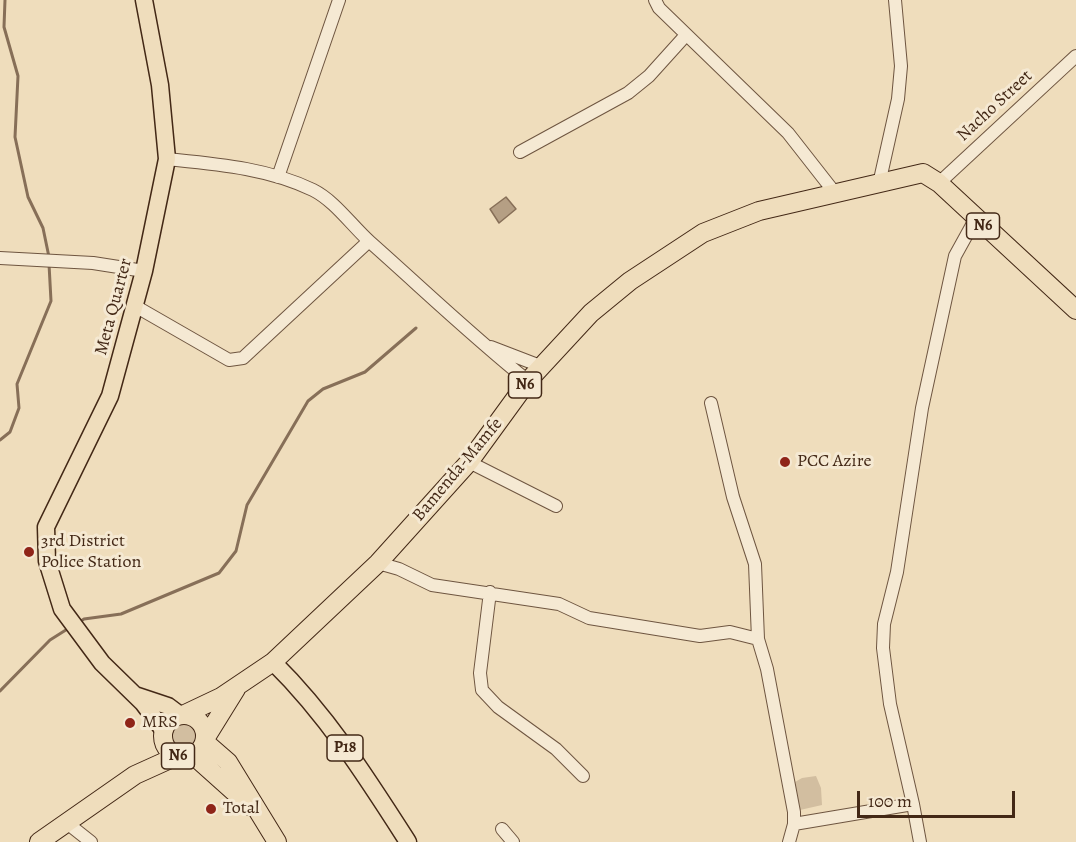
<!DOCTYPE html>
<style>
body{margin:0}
#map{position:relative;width:1076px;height:842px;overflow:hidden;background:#efddbc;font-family:Alegreya,serif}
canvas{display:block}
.scale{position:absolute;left:857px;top:791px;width:158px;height:27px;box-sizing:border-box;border:3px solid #432816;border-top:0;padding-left:8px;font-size:18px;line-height:21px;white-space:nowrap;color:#432816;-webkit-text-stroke:4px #f5e9d3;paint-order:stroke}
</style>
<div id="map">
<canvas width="1076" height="842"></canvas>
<div class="scale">100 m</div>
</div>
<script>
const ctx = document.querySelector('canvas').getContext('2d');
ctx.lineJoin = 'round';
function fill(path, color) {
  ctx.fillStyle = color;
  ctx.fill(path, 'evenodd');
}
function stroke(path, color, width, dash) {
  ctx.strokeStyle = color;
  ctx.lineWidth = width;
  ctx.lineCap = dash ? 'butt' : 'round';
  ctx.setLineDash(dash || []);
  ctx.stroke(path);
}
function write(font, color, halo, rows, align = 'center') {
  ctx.font = font + ' Alegreya,serif';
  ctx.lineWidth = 6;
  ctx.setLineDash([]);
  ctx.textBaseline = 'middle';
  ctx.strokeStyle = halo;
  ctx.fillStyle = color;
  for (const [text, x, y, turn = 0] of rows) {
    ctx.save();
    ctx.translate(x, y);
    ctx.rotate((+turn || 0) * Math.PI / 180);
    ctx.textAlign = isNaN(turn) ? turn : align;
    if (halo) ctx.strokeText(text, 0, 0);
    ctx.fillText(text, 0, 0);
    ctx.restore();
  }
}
fill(new Path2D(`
 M170 735a13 13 0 1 1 26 0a13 13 0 1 1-26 0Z
 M816 776 821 788 822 805 800 810 795 782 802 778Z`), '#d2bea0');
const water = new Path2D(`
 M506 197 516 209 499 223 490 209Z`);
fill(water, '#b59f84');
stroke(water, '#876f58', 1.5);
stroke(new Path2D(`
 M5 0 4 27 18 76 15 137 28 197 43 228 49 257
 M0 440 10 432 19 408 17 384 51 301 49 264
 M78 623 84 619 121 614 219 573 236 551 247 505 308 401 323 389 365 372 416 328
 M0 691 50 640 69 628`), '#876f58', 3);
const minor = new Path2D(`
 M655 0 659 8 788 133 835 193
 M520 152 628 93 649 76 686 35
 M167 159C216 164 268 168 313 190 335 201 352 226 370 242 423 289 473 337 528 381
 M278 177 339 0
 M939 183 1076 56
 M879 184 898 99 901 66 895 0
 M0 258 93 263 144 271
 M135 306 229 360 243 358 369 241
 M491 347 543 367
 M711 403 733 497 755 564 758 639 767 669 794 812V824L789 842
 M469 462 556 506
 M378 563 399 569 432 585 559 604 589 618 700 636 730 632 758 639
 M490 592 480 673 482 690 498 707 556 749 583 776
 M913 804 920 842
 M67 823 91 842
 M794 824 913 804 890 704 883 648 884 624 897 572 922 408 955 256 976 218
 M502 829 513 842`);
const major = new Path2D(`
 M144 0 160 85 167 159 144 271 110 396 46 527 47 561 62 609 102 663 143 703 164 731
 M273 662C327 715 367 778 408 842
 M135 695 168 706 180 715`);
const highway = new Path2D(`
 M163 736a21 21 0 1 1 42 0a21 21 0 1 1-42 0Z
 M183 715 221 697 273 662 378 563 469 462 528 381 591 313 630 281 703 233 759 211 923 173 939 183 1076 310
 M205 739 236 689
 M205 742 228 762 277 842
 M193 755 250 806
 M39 842 135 775 177 756`);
stroke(minor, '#6e5540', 14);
stroke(major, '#432816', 19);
stroke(highway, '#432816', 20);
stroke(minor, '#f5e9d3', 12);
stroke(major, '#efddbc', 16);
stroke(highway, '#efddbc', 18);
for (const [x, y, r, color] of [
 [785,462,6,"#8f2418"],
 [29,552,6,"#8f2418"],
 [130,723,6,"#8f2418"],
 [211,809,6,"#8f2418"]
]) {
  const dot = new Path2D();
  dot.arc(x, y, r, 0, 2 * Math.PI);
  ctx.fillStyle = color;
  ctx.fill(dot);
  stroke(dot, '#f5e9d3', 2);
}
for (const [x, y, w] of [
 [983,226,33],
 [525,385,33],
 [345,748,36],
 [178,756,33]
]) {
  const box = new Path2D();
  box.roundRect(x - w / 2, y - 13, w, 26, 4.5);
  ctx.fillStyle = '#f5e9d3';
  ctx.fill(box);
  stroke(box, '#432816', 1.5);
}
write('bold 16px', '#432816', null, [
 ["N6",983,226],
 ["N6",525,385],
 ["P18",345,748],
 ["N6",178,756]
]);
write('18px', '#432816', '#f5e9d3', [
 ["Nacho Street",995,106,-43],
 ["Meta Quarter",114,307,-75],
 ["Bamenda-Mamfe",458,470,-50]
]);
write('18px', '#432816', '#f5e9d3', [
 ["PCC Azire",797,462],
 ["3rd District",41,542],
 ["Police Station",41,563],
 ["MRS",142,723],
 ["Total",223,809]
], 'left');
</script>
